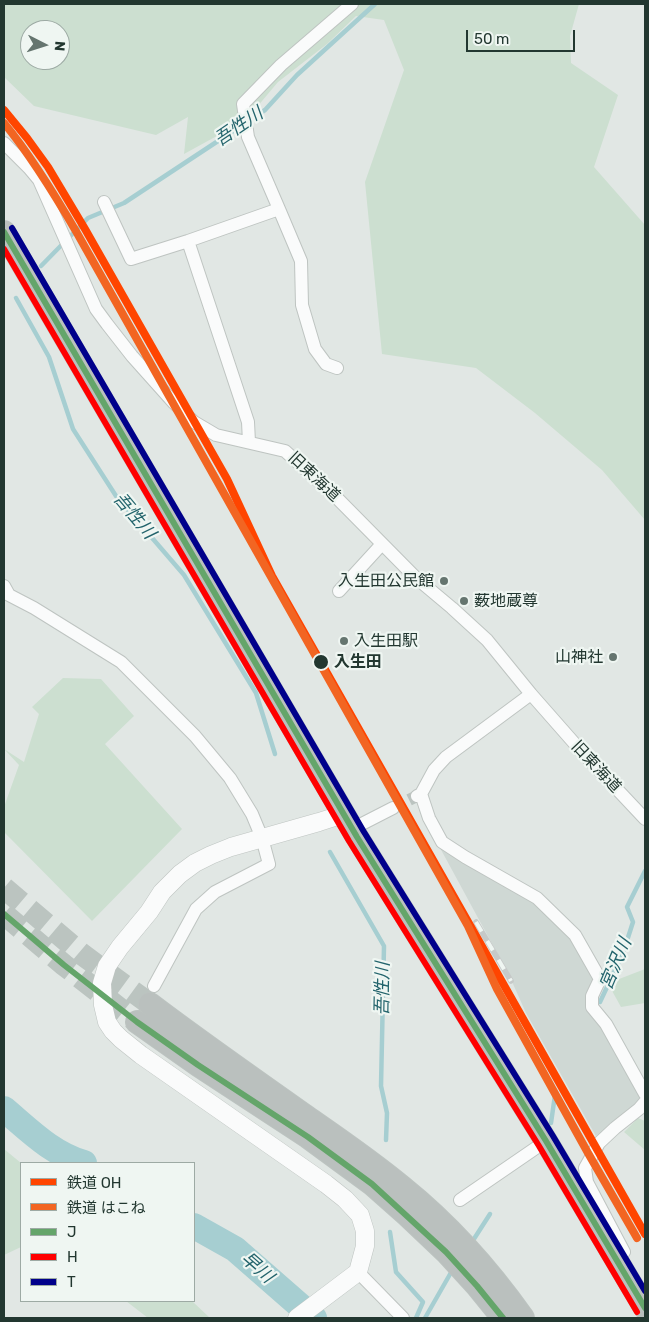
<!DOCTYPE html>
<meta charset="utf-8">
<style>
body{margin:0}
#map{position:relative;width:649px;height:1322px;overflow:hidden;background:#e1e7e4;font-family:Rubik,"Noto Sans JP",sans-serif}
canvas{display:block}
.frame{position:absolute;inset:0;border:5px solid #223730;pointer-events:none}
.legend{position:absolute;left:20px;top:1162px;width:175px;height:140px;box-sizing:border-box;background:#eff6f2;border:1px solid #9daaa4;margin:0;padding:6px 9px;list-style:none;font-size:15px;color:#223730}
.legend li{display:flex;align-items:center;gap:10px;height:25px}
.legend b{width:25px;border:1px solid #9daaa4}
.north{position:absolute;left:20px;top:20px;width:50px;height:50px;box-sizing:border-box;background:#eff6f2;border:1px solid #9daaa4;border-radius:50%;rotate:95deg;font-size:14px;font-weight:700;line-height:20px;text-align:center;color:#223730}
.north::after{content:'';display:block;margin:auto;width:18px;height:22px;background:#65756f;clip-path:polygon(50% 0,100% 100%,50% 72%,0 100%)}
.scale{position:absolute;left:466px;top:30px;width:109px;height:22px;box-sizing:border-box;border:2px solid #223730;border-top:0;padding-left:6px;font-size:15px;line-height:18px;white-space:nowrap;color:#223730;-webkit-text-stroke:4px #eff6f2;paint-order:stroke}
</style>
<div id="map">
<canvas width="649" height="1322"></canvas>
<div class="frame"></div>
<ul class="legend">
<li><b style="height:6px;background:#ff4500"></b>鉄道 OH</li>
<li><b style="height:6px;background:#f26522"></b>鉄道 はこね</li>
<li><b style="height:6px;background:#64a56a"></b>J</li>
<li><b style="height:6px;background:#f00"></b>H</li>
<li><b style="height:6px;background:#00008b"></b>T</li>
</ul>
<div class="north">N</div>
<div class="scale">50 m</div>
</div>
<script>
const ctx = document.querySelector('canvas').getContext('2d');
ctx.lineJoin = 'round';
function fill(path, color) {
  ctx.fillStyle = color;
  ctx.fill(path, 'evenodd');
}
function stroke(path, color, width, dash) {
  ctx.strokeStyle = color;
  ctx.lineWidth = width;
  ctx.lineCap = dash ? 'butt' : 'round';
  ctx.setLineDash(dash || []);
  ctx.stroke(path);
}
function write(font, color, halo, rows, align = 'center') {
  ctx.font = font + ' Rubik,"Noto Sans JP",sans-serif';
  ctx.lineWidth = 4.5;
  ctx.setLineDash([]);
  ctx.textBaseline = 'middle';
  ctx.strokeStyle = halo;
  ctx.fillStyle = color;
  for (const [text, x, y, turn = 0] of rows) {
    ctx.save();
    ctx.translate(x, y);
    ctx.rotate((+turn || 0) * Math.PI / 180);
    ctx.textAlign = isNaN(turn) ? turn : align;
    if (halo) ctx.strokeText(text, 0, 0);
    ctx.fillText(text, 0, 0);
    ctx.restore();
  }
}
fill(new Path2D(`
 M439 846 524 894 571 936 593 978 592 985 585 1000 586 1007 601 1026 640 1093 639 1103 596 1136 526 1013 509 975Z`), '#cfd8d4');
fill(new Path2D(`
 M4 4H579L570 36 571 63 618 95 594 167 645 225V520L602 470 535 413 476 368 382 354 365 182 404 70 384 20 356 16 327 44 278 82 246 120 184 154 188 117 156 135 34 106 4 77ZM30 30H60V60H30Z
 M63 678 101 679 134 716 105 744 182 829 92 921 4 832V807L19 765 4 749 24 762 39 714 32 707Z
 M645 969V1003L621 1007 611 989 614 981Z
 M638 1118 645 1121V1150L624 1132Z
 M4 1149 21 1163V1247L4 1255Z
 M126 1301H192L210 1318H148Z`), '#ccdfd0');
stroke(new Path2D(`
 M41 266 88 218 124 203 265 110 297 75 375 4
 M16 298 49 357 73 429 116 496 184 575 256 693 275 754
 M330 852 384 946 381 1086 387 1113 386 1140
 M600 1002 623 953 633 922 627 907 645 871
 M551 1123 555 1095
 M390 1232 396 1272 423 1302 416 1318
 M472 1242 490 1214
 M425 1318 453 1269`), '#a6ced1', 4.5);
stroke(new Path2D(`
 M4 1109C29 1130 52 1154 84 1163
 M194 1226 235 1249 314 1318`), '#a6ced1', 26);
stroke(new Path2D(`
 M393 808 417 796`), '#bbc4c0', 12, [12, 6]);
stroke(new Path2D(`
 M4 888 83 955 150 1004
 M4 914 64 965 137 1022`), '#bbc4c0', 22, [22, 11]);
const street = new Path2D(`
 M4 143 29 168 39 180 96 309 107 324 132 356 174 403 194 422 216 435 285 451 334 495 415 577 452 608 487 640 531 694 582 752 645 819
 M104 202 131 259 188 241 279 209 248 137 243 104 281 65 352 4
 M279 209 301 261 302 305 315 349 326 364 337 368
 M188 241 248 422 249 442
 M4 586 9 595 34 608 121 662 195 736 230 778 252 814 262 838 269 864 215 892 196 909 154 986
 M339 591 382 544
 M421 794 429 818 442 842 465 857 537 898 575 935 600 979 592 996V1007L606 1024 645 1094
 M417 796 421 794 434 770 446 757 531 694
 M352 829 393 808
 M460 1200 546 1141
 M624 1252 587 1182 585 1168 599 1143 615 1128 639 1109 645 1102
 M358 1272 403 1318`);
const secondary = new Path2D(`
 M297 1318 358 1272 365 1246V1231L360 1215 345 1199 326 1184 141 1055 121 1039 113 1031 107 1022 103 1005 102 983 107 966 120 947 149 912 162 892 180 874 195 863 211 855 231 847 319 822 344 814`);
const highway = new Path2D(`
 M4 232 357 837 546 1141 645 1308
 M150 1004C200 1042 252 1078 304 1115 337 1138 371 1161 402 1187 448 1224 489 1270 523 1318
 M137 1022 198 1065 308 1137 372 1184 407 1215 446 1252 477 1286 503 1318`);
stroke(street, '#bec4c1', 14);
stroke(secondary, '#bec4c1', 19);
stroke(highway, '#bcc3c0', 24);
stroke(street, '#fafbfb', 12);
stroke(secondary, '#fafbfb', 18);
stroke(highway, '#bac0be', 22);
const rail = new Path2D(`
 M227 496 258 549
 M476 922 511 981`);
stroke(rail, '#c6c9c8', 5.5);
stroke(rail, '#eff6f2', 4, [11]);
stroke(new Path2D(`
 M4 232 357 837 546 1141 645 1308
 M4 914 64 965 137 1022 198 1065 308 1137 372 1184 446 1252 477 1286 503 1318`), '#64a56a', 6);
stroke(new Path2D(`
 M4 249 349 841 539 1146 637 1312`), '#f00', 6);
stroke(new Path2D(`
 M12 228 364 832 553 1136 645 1291`), '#00008b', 6);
stroke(new Path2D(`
 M4 110 27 138 48 167 85 229 227 479 272 576 645 1234`), '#ff4500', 8);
stroke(new Path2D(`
 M4 123C32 157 55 195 77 233L468 926 497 989 588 1153 637 1238`), '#f26522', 8);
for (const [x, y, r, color] of [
 [444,581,5,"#65756f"],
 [464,601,5,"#65756f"],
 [344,641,5,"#65756f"],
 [613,657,5,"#65756f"],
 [321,662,8,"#223730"]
]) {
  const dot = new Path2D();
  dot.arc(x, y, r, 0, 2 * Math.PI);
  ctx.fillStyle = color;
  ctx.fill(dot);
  stroke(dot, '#eff6f2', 2);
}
write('16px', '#223730', '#eff6f2', [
 ["旧東海道",314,477,43],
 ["旧東海道",596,767,47]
]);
write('16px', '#223730', '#eff6f2', [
 ["入生田公民館",434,581],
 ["薮地蔵尊",474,601,"left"],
 ["入生田駅",354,641,"left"],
 ["山神社",603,657]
], 'right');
write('bold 16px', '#223730', '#eff6f2', [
 ["入生田",334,662]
], 'left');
write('italic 18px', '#23646c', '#eff6f2', [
 ["吾性川",239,127,-34],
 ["吾性川",134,516,50],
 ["宮沢川",616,964,-67],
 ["吾性川",383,989,-89],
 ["早川",257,1268,41]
]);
</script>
